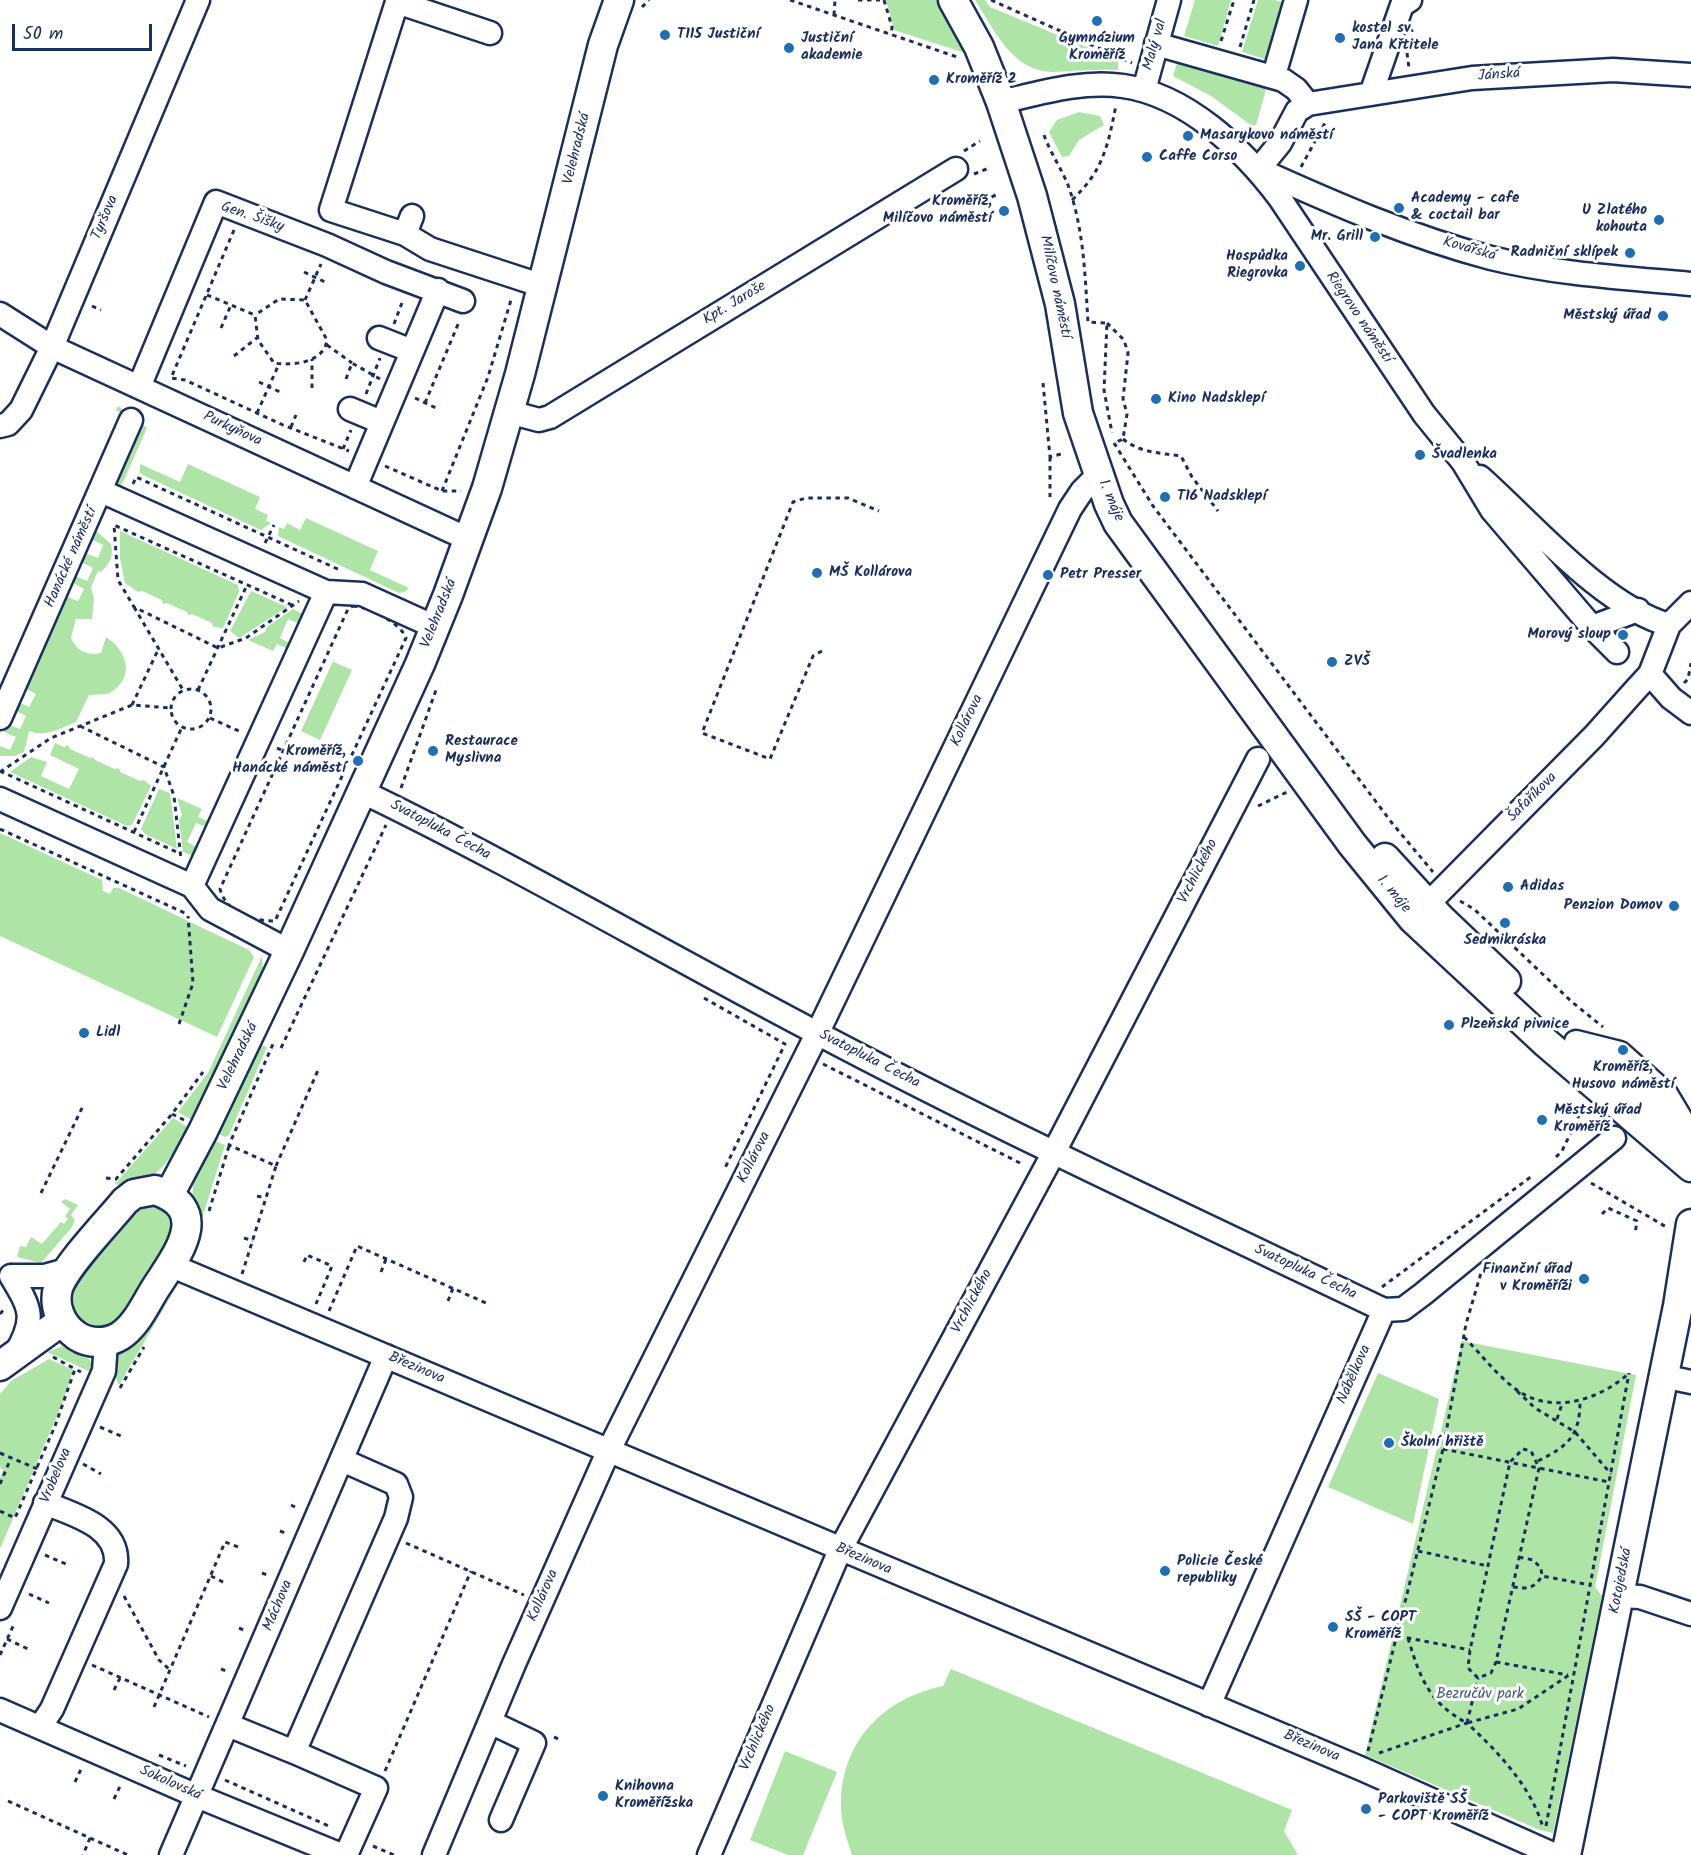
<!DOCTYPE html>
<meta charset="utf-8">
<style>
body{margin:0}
#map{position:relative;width:1691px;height:1855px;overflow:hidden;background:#fff;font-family:Kalam,sans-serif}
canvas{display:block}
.scale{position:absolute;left:12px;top:24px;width:140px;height:27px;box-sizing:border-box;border:3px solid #1b2f5e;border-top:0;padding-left:8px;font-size:18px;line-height:21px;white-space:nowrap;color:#1b2f5e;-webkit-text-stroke:4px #fff;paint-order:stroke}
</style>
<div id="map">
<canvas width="1691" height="1855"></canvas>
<div class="scale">50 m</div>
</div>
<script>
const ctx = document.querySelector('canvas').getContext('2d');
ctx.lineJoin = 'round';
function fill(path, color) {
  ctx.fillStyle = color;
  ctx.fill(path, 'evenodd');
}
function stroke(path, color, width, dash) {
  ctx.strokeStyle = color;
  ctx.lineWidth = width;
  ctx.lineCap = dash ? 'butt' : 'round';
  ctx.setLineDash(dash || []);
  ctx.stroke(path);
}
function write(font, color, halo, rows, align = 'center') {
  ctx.font = font + ' Kalam,sans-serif';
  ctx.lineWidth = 6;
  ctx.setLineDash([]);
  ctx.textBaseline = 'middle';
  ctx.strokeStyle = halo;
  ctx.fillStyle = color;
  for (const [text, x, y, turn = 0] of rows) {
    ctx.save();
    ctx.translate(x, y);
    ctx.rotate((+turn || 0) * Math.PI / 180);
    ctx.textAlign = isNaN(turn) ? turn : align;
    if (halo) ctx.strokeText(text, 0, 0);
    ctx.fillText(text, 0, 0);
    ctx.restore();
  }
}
fill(new Path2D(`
 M886 0H936L965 53 894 30Z
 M975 0H985L990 7 1118 60V70C1095 69 1075 71 1053 72 1012 72 994 29 975 0Z
 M1195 0H1231L1218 46 1184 36Z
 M1258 0H1275L1291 5 1274 62 1242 52Z
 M1178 60 1267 86 1256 125 1252 126 1211 96 1173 76Z
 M1079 112 1100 116 1104 125 1079 140 1069 156 1062 157 1049 132 1057 120Z
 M118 406 147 428 120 489 115 480 124 414 116 410Z
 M140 464 180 482 188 464 260 497 255 509 268 515 266 521 271 523 261 530 145 476 140 473Z
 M306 518 378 551 370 570 409 588 405 592 399 593 278 536 279 527 284 529 287 523 300 530Z
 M95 530 111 544C114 557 110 563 101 572L98 571 91 587 94 599 92 619H76L71 638C77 651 87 656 101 653L106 637C128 651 136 679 108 694L89 695 76 722C61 728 45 738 29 731L24 752 15 756H0V746L10 750 16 737 4 732 7 724 20 729 26 716 14 710 18 702 29 707 36 694 24 688 65 596 78 601 84 589 72 582 75 576 87 581 93 568 81 562 85 553 98 558 103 545 91 539Z
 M120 531 238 585 239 592 223 628 213 627 212 623 192 614 188 615 187 612 167 603 163 604 162 600 142 591 138 592 125 583 120 559Z
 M251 591 287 607 239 638 230 631Z
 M293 609 305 615 300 624 288 619 280 638 291 644 288 649 277 644 273 651 248 640 265 632 267 627Z
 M334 659V662L352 670 320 740 301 731Z
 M55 743 64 747 68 745 70 749 90 758 93 757 95 760 115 769 119 768 120 772 140 781 144 780 151 786 132 825 127 826 10 772 31 757 47 762 41 776 69 789 79 769 50 755Z
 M159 789 170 793 177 849 145 834 141 829Z
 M177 798 202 809 198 817 210 822 208 828 196 823 187 842 199 848 195 857 183 852 179 820 182 815Z
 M0 833 102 880 103 891 110 894 113 888H119L249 950 254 957 217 1037 0 936Z
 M262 956 263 971 192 1120 178 1112 208 1073Z
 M260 1045 267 1047 229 1135 225 1137 217 1133Z
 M173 1118 187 1127C172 1154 166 1174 134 1183 127 1184 122 1186 115 1184Z
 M213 1140 225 1145 199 1228C187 1183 192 1180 213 1140Z
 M65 1199 78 1205 71 1215 75 1220 72 1227 41 1263 17 1257 20 1246 26 1247 31 1237 42 1244 61 1222 64 1224 68 1219 65 1216 70 1209 61 1202Z
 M146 1202 170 1211 175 1233 125 1316 104 1330C74 1326 73 1319 69 1290L134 1208Z
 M176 1283 178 1284 119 1385 113 1372 114 1354Z
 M1462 1341 1636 1375 1595 1587 1602 1596 1553 1833 1540 1830 1365 1755Z
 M68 1344C83 1352 92 1355 93 1373L47 1352Z
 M49 1359 73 1370 64 1399 0 1549V1478L3 1470 0 1468V1394L11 1381Z
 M1378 1373 1439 1399 1413 1524 1328 1487Z
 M951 1669 1292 1810 1284 1831 1298 1855H852C846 1837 840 1819 841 1801 843 1739 885 1698 943 1686Z
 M785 1751 837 1772 803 1855H788L750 1840Z`), '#aee4a6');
const minor = new Path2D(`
 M1156 44 1283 80 1296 89 1308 104
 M1277 65 1296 0
 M1144 90 1169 0
 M1371 94 1402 5 1410 0
 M1001 102C1040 93 1082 80 1123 86 1186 95 1242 148 1279 197L1424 414 1463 462 1492 510 1592 627 1638 610
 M1258 170 1280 143 1297 111 1308 104 1472 78 1613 70 1691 75
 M1260 170C1335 204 1411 237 1491 258 1556 274 1625 278 1691 284
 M412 216 405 234 430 249 543 286
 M405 234 331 210 397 2 490 33
 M0 314 52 347 468 539
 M379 338 412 351
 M139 387 216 202 327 245 386 272 463 301
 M350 409 381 422
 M509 412 539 420 550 417 956 169
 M0 426 8 424 21 410 52 347 198 0
 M355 487 438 290
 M101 491 326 592 362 594 435 627
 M1669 625 1691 603
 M1592 627 1617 652
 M1650 674 1671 698 1691 713
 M0 718 131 420
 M363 792C516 866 664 953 815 1032 1002 1131 1193 1219 1384 1310L1403 1309 1423 1294 1614 1138
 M0 799 192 886 326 592
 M192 886 210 909 289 951
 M1417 915 1594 736 1637 688 1650 674 1669 625C1602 606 1532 523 1480 477
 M1576 1042 1620 1053 1666 1094 1690 1134
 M170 1265 1362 1769 1555 1855
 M11 1276C31 1309 36 1318 16 1353
 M11 1276H44L70 1269
 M1662 1376 1691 1382
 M1619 1596 1640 1597 1691 1614
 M0 1608 104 1371 106 1342
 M1209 1705 1384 1310
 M0 1710 197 1796 341 1855
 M490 1722 534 1743 501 1820
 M228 1725 294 1752 396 1518 401 1497 396 1484 342 1460
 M40 1727 52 1709 116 1564C119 1526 74 1515 45 1503
 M294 1752 376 1788 346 1855
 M171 1855 386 1356
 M434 1855 514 1664 608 1452 817 1034 1070 509 1082 491 1099 474
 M709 1855 840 1550 1053 1154 1258 759`);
const major = new Path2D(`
 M953 0 979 47 1001 102 1032 196 1060 304 1078 413 1109 504 1118 523 1352 844 1413 919 1545 1042 1691 1167
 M1385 858 1440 918 1506 981
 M1581 1048 1691 1141
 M155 1190C214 1210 176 1256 155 1289 145 1305 136 1326 120 1336 107 1344 89 1344 77 1336 61 1325 53 1306 58 1288 65 1266 108 1222 125 1201L134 1194Z
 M169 1195 203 1131 289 951 420 664 448 595 487 488 520 374 603 45 619 0
 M0 1366 62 1321
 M1566 1855 1678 1306 1691 1224`);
stroke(minor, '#1b2f5e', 27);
stroke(major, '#1b2f5e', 33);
stroke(new Path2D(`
 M790 0 957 57
 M858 0H880
 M884 0 892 27 891 35
 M991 0 1132 63
 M642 7 649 0
 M834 15 835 0
 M1221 41 1234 0
 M1240 47 1254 0
 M1407 53 1409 68
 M1044 135C1050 152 1061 168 1068 185 1084 229 1085 276 1088 322L1107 323 1104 390 1112 433
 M964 151 980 141
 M1301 167 1325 123
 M974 174 989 168
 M1072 200C1103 171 1108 146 1116 105
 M976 206 999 193
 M234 230 171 378 185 380 283 425 349 451
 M304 272 327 283
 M207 295 255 315 258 340 274 363C292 366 324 363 327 340L305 300 279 299 255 315
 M305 300 321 264
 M92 306 101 310
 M1107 323 1124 340 1128 353 1123 399 1127 414 1123 439 1114 443
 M394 324 403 300
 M221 328 231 305
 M327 345 352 363
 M234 356 258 337
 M346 379 352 363 380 379
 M259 382 282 393
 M1043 383 1050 457 1061 454
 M312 388V359
 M366 394 380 358
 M415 398 438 409
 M425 403 459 322
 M257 413 279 364
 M291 427 296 415
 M1123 439C1140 453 1161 453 1181 456L1192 477 1218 511
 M1114 443 1153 506 1392 823 1433 872
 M343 449 351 430
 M1050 457V497
 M385 466 442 491H461
 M133 484 136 477 342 571
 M442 491 488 377 511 300
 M265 543 274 525
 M292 605 114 525 118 580 134 607 218 648 246 638 299 601
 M353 606C369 607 401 623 406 638L275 921C252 921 227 914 220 889L348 609Z
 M134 607 183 690
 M822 651 813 656 770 759 702 733 793 502 806 498H848L879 511
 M1684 683 1688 679 1691 663
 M171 709a20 20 0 1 1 40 0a20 20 0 1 1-40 0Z
 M198 690 247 585
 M132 705 158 650
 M210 718 241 732
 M80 726 164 767 174 796 181 859
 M277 748 292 755
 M0 771 181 854
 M0 772 51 738 132 705 171 708
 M401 788 436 690
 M1258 806 1287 792
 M0 829 187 914
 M134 832 182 727
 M1460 901 1474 909 1572 1002 1603 1027
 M704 998 785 1044 725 1168
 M179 1024 193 983 188 916
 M281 1048 386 825
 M823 1064 1024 1165
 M172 1114 184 1120
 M1556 1157 1562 1151 1584 1105
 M276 1166 319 1068
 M106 1178 116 1179 172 1114 203 1072
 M1591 1183 1668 1228
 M41 1193 84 1104
 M257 1196 266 1198
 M209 1211 229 1146
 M1602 1214 1608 1208 1637 1221 1635 1234
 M244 1238 253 1241
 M304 1262 307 1255 332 1266 316 1304
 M381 1272 386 1259
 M242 1274 276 1166 229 1145 273 1044
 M1382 1287 1532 1176
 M448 1301 453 1288
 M329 1311 357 1246 486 1303
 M0 1314 5 1308
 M1464 1337C1480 1353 1495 1373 1513 1387 1548 1416 1598 1401 1628 1374
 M53 1357 75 1369
 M120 1388 144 1347
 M1517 1391 1535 1408 1575 1432 1611 1474
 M1557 1419 1562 1404
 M100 1427 121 1436
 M1443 1449 1609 1482
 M1523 1449 1531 1451 1539 1468 1496 1662 1491 1673 1478 1678 1468 1668 1470 1650 1510 1462Z
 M0 1453 40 1470
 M1538 1461C1568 1446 1580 1436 1580 1401
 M83 1464 101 1474
 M0 1484 11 1458
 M291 1505 299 1509
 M0 1511 15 1518 55 1426 75 1369 81 1372
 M280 1531 288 1534
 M406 1543 524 1595
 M1418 1551 1488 1566
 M45 1555 66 1564
 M1519 1557 1533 1560 1541 1568 1542 1576 1590 1585
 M262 1573 270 1576
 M211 1576 227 1584
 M1513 1587C1527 1589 1534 1589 1542 1576
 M29 1594 49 1603
 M124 1596 159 1660 170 1670
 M239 1628 246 1631
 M1398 1636 1470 1650
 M1408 1638C1420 1678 1429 1703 1467 1723L1518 1709 1569 1675
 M7 1639 30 1650
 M0 1655 14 1624
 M1496 1662 1568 1675
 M92 1665 209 1717
 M221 1669 229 1672
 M114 1690 120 1678
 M154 1707 225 1542 241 1548
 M1467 1723 1478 1678
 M554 1737 561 1740
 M1368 1751 1443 1449 1466 1324 1481 1273
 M1379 1753 1467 1723C1497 1751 1532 1787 1543 1828
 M159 1755 186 1766
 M385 1771 471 1571
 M225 1780 331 1827
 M75 1782 82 1767
 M114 1799 121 1784
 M8 1801 90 1838 83 1855
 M1546 1826 1629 1373
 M90 1838 128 1855
 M373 1846 394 1855`), '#1b2f5e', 3, [4.5, 4.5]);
stroke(minor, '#fff', 22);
stroke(major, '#fff', 28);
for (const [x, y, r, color] of [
 [1097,21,6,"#1f6fb2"],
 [665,35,6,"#1f6fb2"],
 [1340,38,6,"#1f6fb2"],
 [789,48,6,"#1f6fb2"],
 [934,80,6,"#1f6fb2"],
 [1188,136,6,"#1f6fb2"],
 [1147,157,6,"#1f6fb2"],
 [1399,208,6,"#1f6fb2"],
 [1004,211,6,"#1f6fb2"],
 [1659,220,6,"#1f6fb2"],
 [1375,237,6,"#1f6fb2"],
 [1630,253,6,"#1f6fb2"],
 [1300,266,6,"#1f6fb2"],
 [1663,316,6,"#1f6fb2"],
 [1156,399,6,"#1f6fb2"],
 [1420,455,6,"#1f6fb2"],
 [1165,497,6,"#1f6fb2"],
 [817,573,6,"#1f6fb2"],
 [1048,575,6,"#1f6fb2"],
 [1623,635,6,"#1f6fb2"],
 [1332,662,6,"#1f6fb2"],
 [433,751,6,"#1f6fb2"],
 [358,761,6,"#1f6fb2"],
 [1508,887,6,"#1f6fb2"],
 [1674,906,6,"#1f6fb2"],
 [1505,923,6,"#1f6fb2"],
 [1449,1025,6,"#1f6fb2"],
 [84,1033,6,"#1f6fb2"],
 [1623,1050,6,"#1f6fb2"],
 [1542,1120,6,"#1f6fb2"],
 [1584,1279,6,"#1f6fb2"],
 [1389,1443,6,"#1f6fb2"],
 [1165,1571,6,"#1f6fb2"],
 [1333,1627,6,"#1f6fb2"],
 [603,1796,6,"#1f6fb2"],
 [1366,1809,6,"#1f6fb2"]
]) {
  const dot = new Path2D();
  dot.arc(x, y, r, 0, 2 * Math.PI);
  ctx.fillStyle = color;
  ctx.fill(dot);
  stroke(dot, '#fff', 2);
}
write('bold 15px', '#1b2f5e', '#fff', [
 ["kostel sv.",1352,29],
 ["Jana Křtitele",1352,46],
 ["T115 Justiční",677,35],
 ["Justiční",801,39],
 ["akademie",801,56],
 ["Gymnázium",1097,39,"center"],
 ["Kroměříž",1097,56,"center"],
 ["Kroměříž 2",946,80],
 ["Masarykovo náměstí",1200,136],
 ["Caffe Corso",1159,157],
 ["Academy - cafe",1411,199],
 ["& coctail bar",1411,216],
 ["Kroměříž,",992,202,"right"],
 ["Milíčovo náměstí",992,219,"right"],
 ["U Zlatého",1647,211,"right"],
 ["kohouta",1647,228,"right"],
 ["Mr. Grill",1363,237,"right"],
 ["Radniční sklípek",1618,253,"right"],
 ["Hospůdka",1288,257,"right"],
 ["Riegrovka",1288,274,"right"],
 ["Městský úřad",1651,316,"right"],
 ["Kino Nadsklepí",1168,399],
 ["Švadlenka",1432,455],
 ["T16 Nadsklepí",1177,497],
 ["MŠ Kollárova",829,573],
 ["Petr Presser",1060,575],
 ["Morový sloup",1611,635,"right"],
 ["ZVŠ",1344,662],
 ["Restaurace",445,742],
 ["Myslivna",445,759],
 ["Kroměříž,",346,752,"right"],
 ["Hanácké náměstí",346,769,"right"],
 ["Adidas",1520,887],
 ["Penzion Domov",1662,906,"right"],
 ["Sedmikráska",1505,941,"center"],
 ["Plzeňská pivnice",1461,1025],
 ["Lidl",96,1033],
 ["Kroměříž,",1623,1068,"center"],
 ["Husovo náměstí",1623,1085,"center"],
 ["Městský úřad",1554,1111],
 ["Kroměříž",1554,1128],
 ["Finanční úřad",1572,1270,"right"],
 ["v Kroměříži",1572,1287,"right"],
 ["Školní hřiště",1401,1443],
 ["Policie České",1177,1562],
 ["republiky",1177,1579],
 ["SŠ - COPT",1345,1618],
 ["Kroměříž",1345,1635],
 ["Knihovna",615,1787],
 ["Kroměřížska",615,1804],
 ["Parkoviště SŠ",1378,1800],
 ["- COPT Kroměříž",1378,1817]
], 'left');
write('15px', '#1b2f5e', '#fff', [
 ["Malý val",1156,45,-74],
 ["Jánská",1499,76,-4],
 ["Velehradská",578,149,-76],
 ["Tyršova",106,218,-67],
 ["Gen. Šišky",252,218,19],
 ["Kovářská",1469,250,16],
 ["Milíčovo náměstí",1054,287,78],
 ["Kpt. Jaroše",735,304,-31],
 ["Riegrovo náměstí",1358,318,56],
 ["Purkyňova",232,430,25],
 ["1. máje",1110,501,67],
 ["Hanácké náměstí",72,558,-66],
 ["Velehradská",440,614,-68],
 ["Kollárova",968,721,-64],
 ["Šafaříkova",1533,798,-45],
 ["Svatopluka Čecha",440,831,28],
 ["Vrchlického",1199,872,-63],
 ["1. máje",1393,895,50],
 ["Velehradská",239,1057,-64],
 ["Svatopluka Čecha",869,1060,27],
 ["Kollárova",755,1158,-63],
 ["Svatopluka Čecha",1305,1273,25],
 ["Vrchlického",973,1302,-62],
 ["Březinova",416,1369,23],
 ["Nábělkova",1355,1375,-66],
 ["Vrobelova",57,1476,-67],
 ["Březinova",863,1560,23],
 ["Kotojedská",1622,1581,-79],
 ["Kollárova",544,1596,-66],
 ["Máchova",279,1606,-67],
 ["Vrchlického",759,1738,-67],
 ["Březinova",1311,1747,23],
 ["Sokolovská",170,1784,24]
]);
write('15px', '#405c70', '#fff', [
 ["Bezručův park",1480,1695]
]);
</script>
